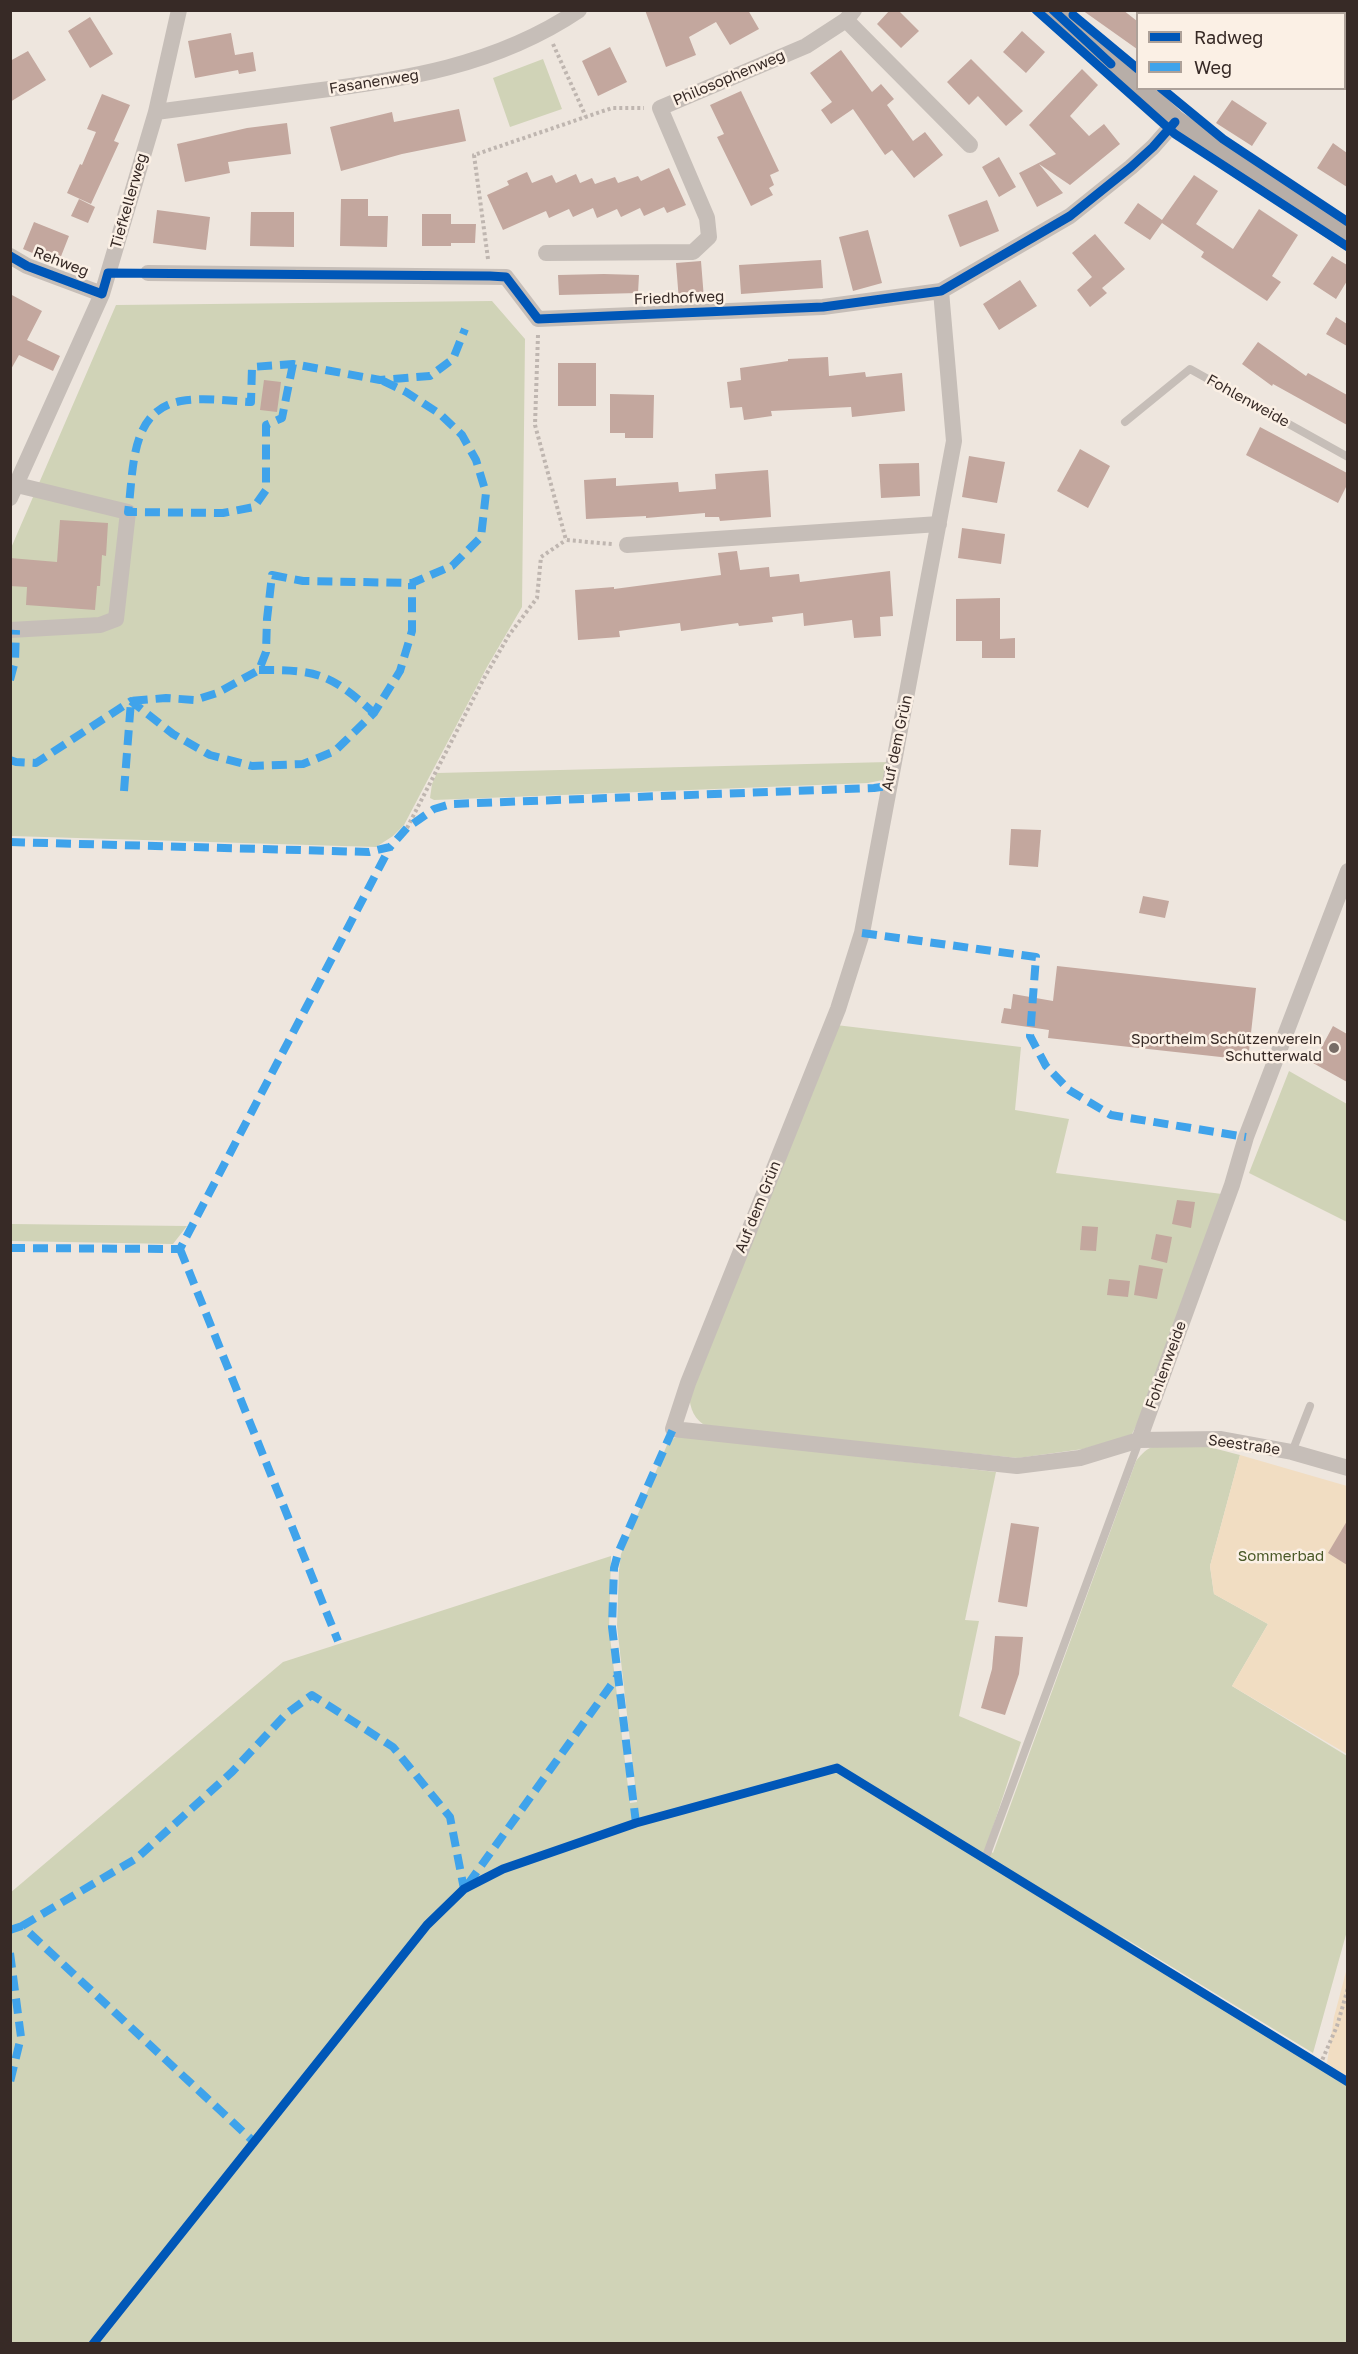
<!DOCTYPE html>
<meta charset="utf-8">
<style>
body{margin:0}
#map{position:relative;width:1358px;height:2354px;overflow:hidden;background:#eee6de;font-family:"Golos Text",sans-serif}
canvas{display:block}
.frame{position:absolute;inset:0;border:12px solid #372a26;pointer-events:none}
.legend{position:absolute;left:1136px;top:12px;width:210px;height:78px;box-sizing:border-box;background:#fbf0e5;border:2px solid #ada199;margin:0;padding:8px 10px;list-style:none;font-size:18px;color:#372a26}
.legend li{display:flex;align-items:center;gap:12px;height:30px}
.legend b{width:30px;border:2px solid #ada199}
</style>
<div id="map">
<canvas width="1358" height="2354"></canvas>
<div class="frame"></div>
<ul class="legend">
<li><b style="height:8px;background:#0057b8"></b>Radweg</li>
<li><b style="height:8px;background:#3fa3eb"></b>Weg</li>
</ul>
</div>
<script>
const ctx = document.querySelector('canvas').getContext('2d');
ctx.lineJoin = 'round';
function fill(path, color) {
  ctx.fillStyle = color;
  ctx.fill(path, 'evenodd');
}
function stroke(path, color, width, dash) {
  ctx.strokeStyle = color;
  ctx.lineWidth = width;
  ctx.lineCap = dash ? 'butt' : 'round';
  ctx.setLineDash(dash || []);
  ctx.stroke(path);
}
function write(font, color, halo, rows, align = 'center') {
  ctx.font = font + ' "Golos Text",sans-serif';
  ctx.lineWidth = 5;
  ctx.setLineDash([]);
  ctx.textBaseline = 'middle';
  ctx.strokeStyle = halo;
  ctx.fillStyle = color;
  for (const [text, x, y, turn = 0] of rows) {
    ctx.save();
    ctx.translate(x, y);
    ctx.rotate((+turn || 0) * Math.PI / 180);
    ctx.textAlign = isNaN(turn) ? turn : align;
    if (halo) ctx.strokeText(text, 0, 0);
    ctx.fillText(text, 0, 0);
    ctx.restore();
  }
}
fill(new Path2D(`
 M543 59 562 109 510 127 493 78Z
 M492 301 525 339 522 607 487 667 404 825 393 836 376 847 11 836V548L116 305Z
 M889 762 883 780 868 783 434 800 430 798 432 784 437 773Z
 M836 1025 1021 1047 1015 1110 1069 1119 1056 1173 1222 1194 1142 1414 1131 1436 1083 1449 1018 1458 708 1427C694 1420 690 1409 689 1394Z
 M1289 1071 1347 1104V1222L1249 1173Z
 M11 1224 187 1226 173 1244 11 1241Z
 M680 1436 996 1472 965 1620 979 1621 959 1716 1021 1742 986 1848 993 1853 1136 1461C1140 1456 1145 1450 1150 1448 1175 1436 1215 1449 1240 1455L1210 1566 1214 1594 1268 1624 1232 1686 1347 1756V1931L1313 2053 1113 1931 1319 2067 1320 2065 1347 2082V2343H11L10 1893 283 1662 611 1556 609 1629 630 1803 637 1802 617 1626 619 1570 621 1554 667 1445 674 1438Z`), '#d0d3b7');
fill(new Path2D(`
 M1240 1455 1347 1486V1754L1232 1686 1268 1624 1214 1594 1210 1566Z
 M1347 1968V2077L1327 2063 1334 2017Z`), '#f1ddc2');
fill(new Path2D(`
 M645 10H748L759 29 730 45 716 22 689 37 696 55 666 67Z
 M890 10H898L919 31 901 48 877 24Z
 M1082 10H1123L1137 21V49Z
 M90 17 113 54 90 68 68 31Z
 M1022 31 1045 52 1026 73 1003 52Z
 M231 33 235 55 253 52 256 71 239 74 238 70 195 78 188 41Z
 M610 47 627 82 598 96 582 61Z
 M841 50 872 92 881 84 894 99 887 105 913 141 925 132 943 155 914 178 892 150 885 155 853 109 831 124 821 110 832 102 810 73Z
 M28 51 46 80 10 102V61Z
 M971 59 1023 111 1006 126 978 96 969 105 947 82Z
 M1082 69 1098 85 1070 116 1089 136 1104 124 1120 144 1070 185 1039 164 1063 193 1037 207 1019 173 1056 154 1029 125Z
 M741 91 779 171 770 175 774 185 769 188 773 195 751 206 717 137 724 134 710 105Z
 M102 94 130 105 114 141 119 143 91 204 67 193 80 164 82 165 96 132 87 129Z
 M1232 100 1267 123 1252 146 1216 123Z
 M459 109 466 141 402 154 341 171 330 127 392 112 394 122Z
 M287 123 291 154 228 162 230 173 185 182 177 144 247 128Z
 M1333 143 1347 153V187L1317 168Z
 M999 157 1016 187 999 197 982 167Z
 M669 168 686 205 667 213 664 207 644 216 640 208 621 217 617 209 597 218 593 208 573 217 569 209 549 218 546 211 503 230 487 195 509 185 507 181 527 172 532 183 552 175 556 183 576 174 580 183 592 178 595 184 615 177 618 183 638 176 641 181Z
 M1194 175 1218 191 1196 224 1233 249 1259 209 1298 235 1272 276 1281 282 1267 301 1201 257 1204 252 1162 223 1150 240 1124 223 1138 203 1162 220Z
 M79 199 95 207 88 223 71 216Z
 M341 199H368V216H388L387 247 340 246Z
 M987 200 999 231 960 247 948 215Z
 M157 210 210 217 206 250 153 243Z
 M251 212H294V247L250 246Z
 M422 214H451V224H476L475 243H451V246H422Z
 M34 222 69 236 58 264 23 249Z
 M868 230 882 283 853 291 839 237Z
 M1095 234 1125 269 1102 288 1107 293 1090 307 1077 290 1092 277 1072 253Z
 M1332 256 1347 265V281L1336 299 1313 284Z
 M821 260 823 288 741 294 739 265Z
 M701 261 704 299 679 301 676 263Z
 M604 274 639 275 638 293 559 295 558 275Z
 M1020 280 1037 306 999 330 983 304Z
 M10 294 42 311 27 340 60 356 53 371 19 355 10 371Z
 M1336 317 1347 324V346L1326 334Z
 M1258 342 1306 376 1308 373 1347 395V425L1273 384 1272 386 1242 364Z
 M828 357 829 376 865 372 866 377 902 373 905 411 852 417 851 407 771 411 772 416 744 420 742 407 730 408 727 382 741 380 740 368 788 361V359Z
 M558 363H596V406H558Z
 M264 380 281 382 277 412 260 410Z
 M610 394 654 395 653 438H625V433H610Z
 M1260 427 1347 473V485L1338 503 1246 455Z
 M1080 449 1110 466 1088 508 1057 491Z
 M969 456 1005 462 997 503 962 497Z
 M919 463 920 496 881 498 879 464Z
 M768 470 771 517 720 521 719 517H705V513L646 518V516L586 519 584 480 616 478V486L678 482 679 492 716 489 715 474Z
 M60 520 108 523 106 556 102 555 100 586H97L95 610 26 605 27 587 10 586V558L57 562Z
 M962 528 1005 534 1001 564 958 558Z
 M737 551 740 570 769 567 770 577 799 574 800 582 890 571 893 616 880 617 881 636 854 638 852 620 804 626 803 613 772 617 773 622 739 626 738 623 681 631 680 623 619 631 620 637 578 640 575 590 614 587V589L721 575 718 553Z
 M1000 598V639L1015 638V658H982V641H956V599Z
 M1011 829 1041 830 1038 867 1009 865Z
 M1143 896 1169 901 1165 918 1139 913Z
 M1057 966 1256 988 1248 1060 1048 1038 1049 1030 1001 1023 1004 1008 1011 1009 1013 994 1053 1001Z
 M1333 1026 1347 1034V1082L1313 1063Z
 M1177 1200 1195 1202 1191 1228 1172 1224Z
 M1082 1226 1098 1227 1096 1251 1080 1250Z
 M1156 1234 1172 1237 1167 1263 1151 1259Z
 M1139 1265 1163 1269 1157 1299 1134 1295Z
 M1109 1279 1130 1281 1128 1297 1107 1295Z
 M1347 1521V1565L1328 1553Z
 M1011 1523 1039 1527 1027 1607 998 1602Z
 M995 1636 1023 1637 1019 1674 1005 1715 981 1708 992 1669Z`), '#c3a79e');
stroke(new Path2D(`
 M553 44 586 117
 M488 259 474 155 612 108H644
 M538 335 535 425 566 540 612 544
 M407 828 483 680 509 635 537 598 541 557 566 540
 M1320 2065 1337 2026 1348 1988`), '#bfb6b0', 4, [3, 3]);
stroke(new Path2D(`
 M1125 422 1190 369 1348 457
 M1292 1452 1310 1406
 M985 1859 1139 1441`), '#c6beb8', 8);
stroke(new Path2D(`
 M846 20 970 145
 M156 112C206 105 256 99 306 92 403 80 496 66 579 10
 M546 253 693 252 709 237 707 218 660 108 806 46 846 20 854 10
 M10 256 27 266 102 294
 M148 273 506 277 538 319 823 307 941 291 1070 216 1131 167 1153 147 1175 122
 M941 291 954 441 862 933 838 1009 688 1383 673 1429 1017 1466 1080 1458 1139 1440 1221 1439 1292 1452 1348 1468
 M10 498 102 294 156 112 179 10
 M627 545 939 524
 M10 630 100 625 116 619 128 512 17 485
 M1139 1440 1232 1185 1246 1137 1348 871`), '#c6beb8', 16);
stroke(new Path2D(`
 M1053 10 1138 88
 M1138 88 1175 122 1348 238`), '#b7aea8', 24);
stroke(new Path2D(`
 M293 364 282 418 266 425V490L254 507 223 513 128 512C134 471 129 410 181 401 203 397 229 401 251 402L252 367 293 364 380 380 430 376 453 359 465 329
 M259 670C318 670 329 673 374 713
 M10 680 15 661 16 630
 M10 760 16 762 36 763 131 701 173 734 210 755 252 766 303 764 335 751 374 713 400 671 412 631V583
 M124 791 131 701 166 698 195 700 217 693 259 670 266 652 267 619 272 575 303 581 412 583 452 566 481 537 486 493 476 460 462 435 440 414 406 392 381 380
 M10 842 369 852 390 847 407 828 434 809 451 804 874 788 888 786
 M862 933 1036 957 1030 1036 1046 1066 1069 1090 1111 1115 1246 1137
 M10 1248 180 1249 390 847
 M180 1249 338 1641
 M636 1823 612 1627 614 1568 618 1553 673 1429
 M468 1884 619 1674
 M22 1926 137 1858 232 1772 286 1714 312 1695 393 1747 450 1817 464 1889
 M10 1930 22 1926 253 2141
 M10 1953 21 2037 10 2082`), '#3fa3eb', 8, [15, 8]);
stroke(new Path2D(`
 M1036 10 1175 134 1348 247
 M1053 10 1111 64
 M1073 15 1138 69
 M1161 88 1223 139 1348 222
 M10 256 27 266 102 294 108 273 490 276 506 277 538 319 823 307 941 291 1070 216 1131 167 1153 147 1175 122
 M93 2344 427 1925 464 1889 503 1869 636 1823 837 1768 1348 2082`), '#0057b8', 9);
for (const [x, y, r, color] of [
 [1334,1048,6,"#776c66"]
]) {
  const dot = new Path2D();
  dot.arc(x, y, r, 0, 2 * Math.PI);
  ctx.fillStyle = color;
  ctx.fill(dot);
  stroke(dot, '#fbf0e5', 2);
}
write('15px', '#372a26', '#fbf0e5', [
 ["Philosophenweg",729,78,-23],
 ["Fasanenweg",374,82,-9],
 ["Tiefkellerweg",129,201,-74],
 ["Rehweg",61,262,21],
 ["Friedhofweg",679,298,-2],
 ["Fohlenweide",1248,401,29],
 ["Auf dem Grün",897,743,-78],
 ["Auf dem Grün",758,1207,-68],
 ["Fohlenweide",1166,1365,-70],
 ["Seestraße",1244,1445,8]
]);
write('15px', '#372a26', '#fbf0e5', [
 ["Sportheim Schützenverein",1322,1039],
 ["Schutterwald",1322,1056]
], 'right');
write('15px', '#495827', '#fbf0e5', [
 ["Sommerbad",1281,1556]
]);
</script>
